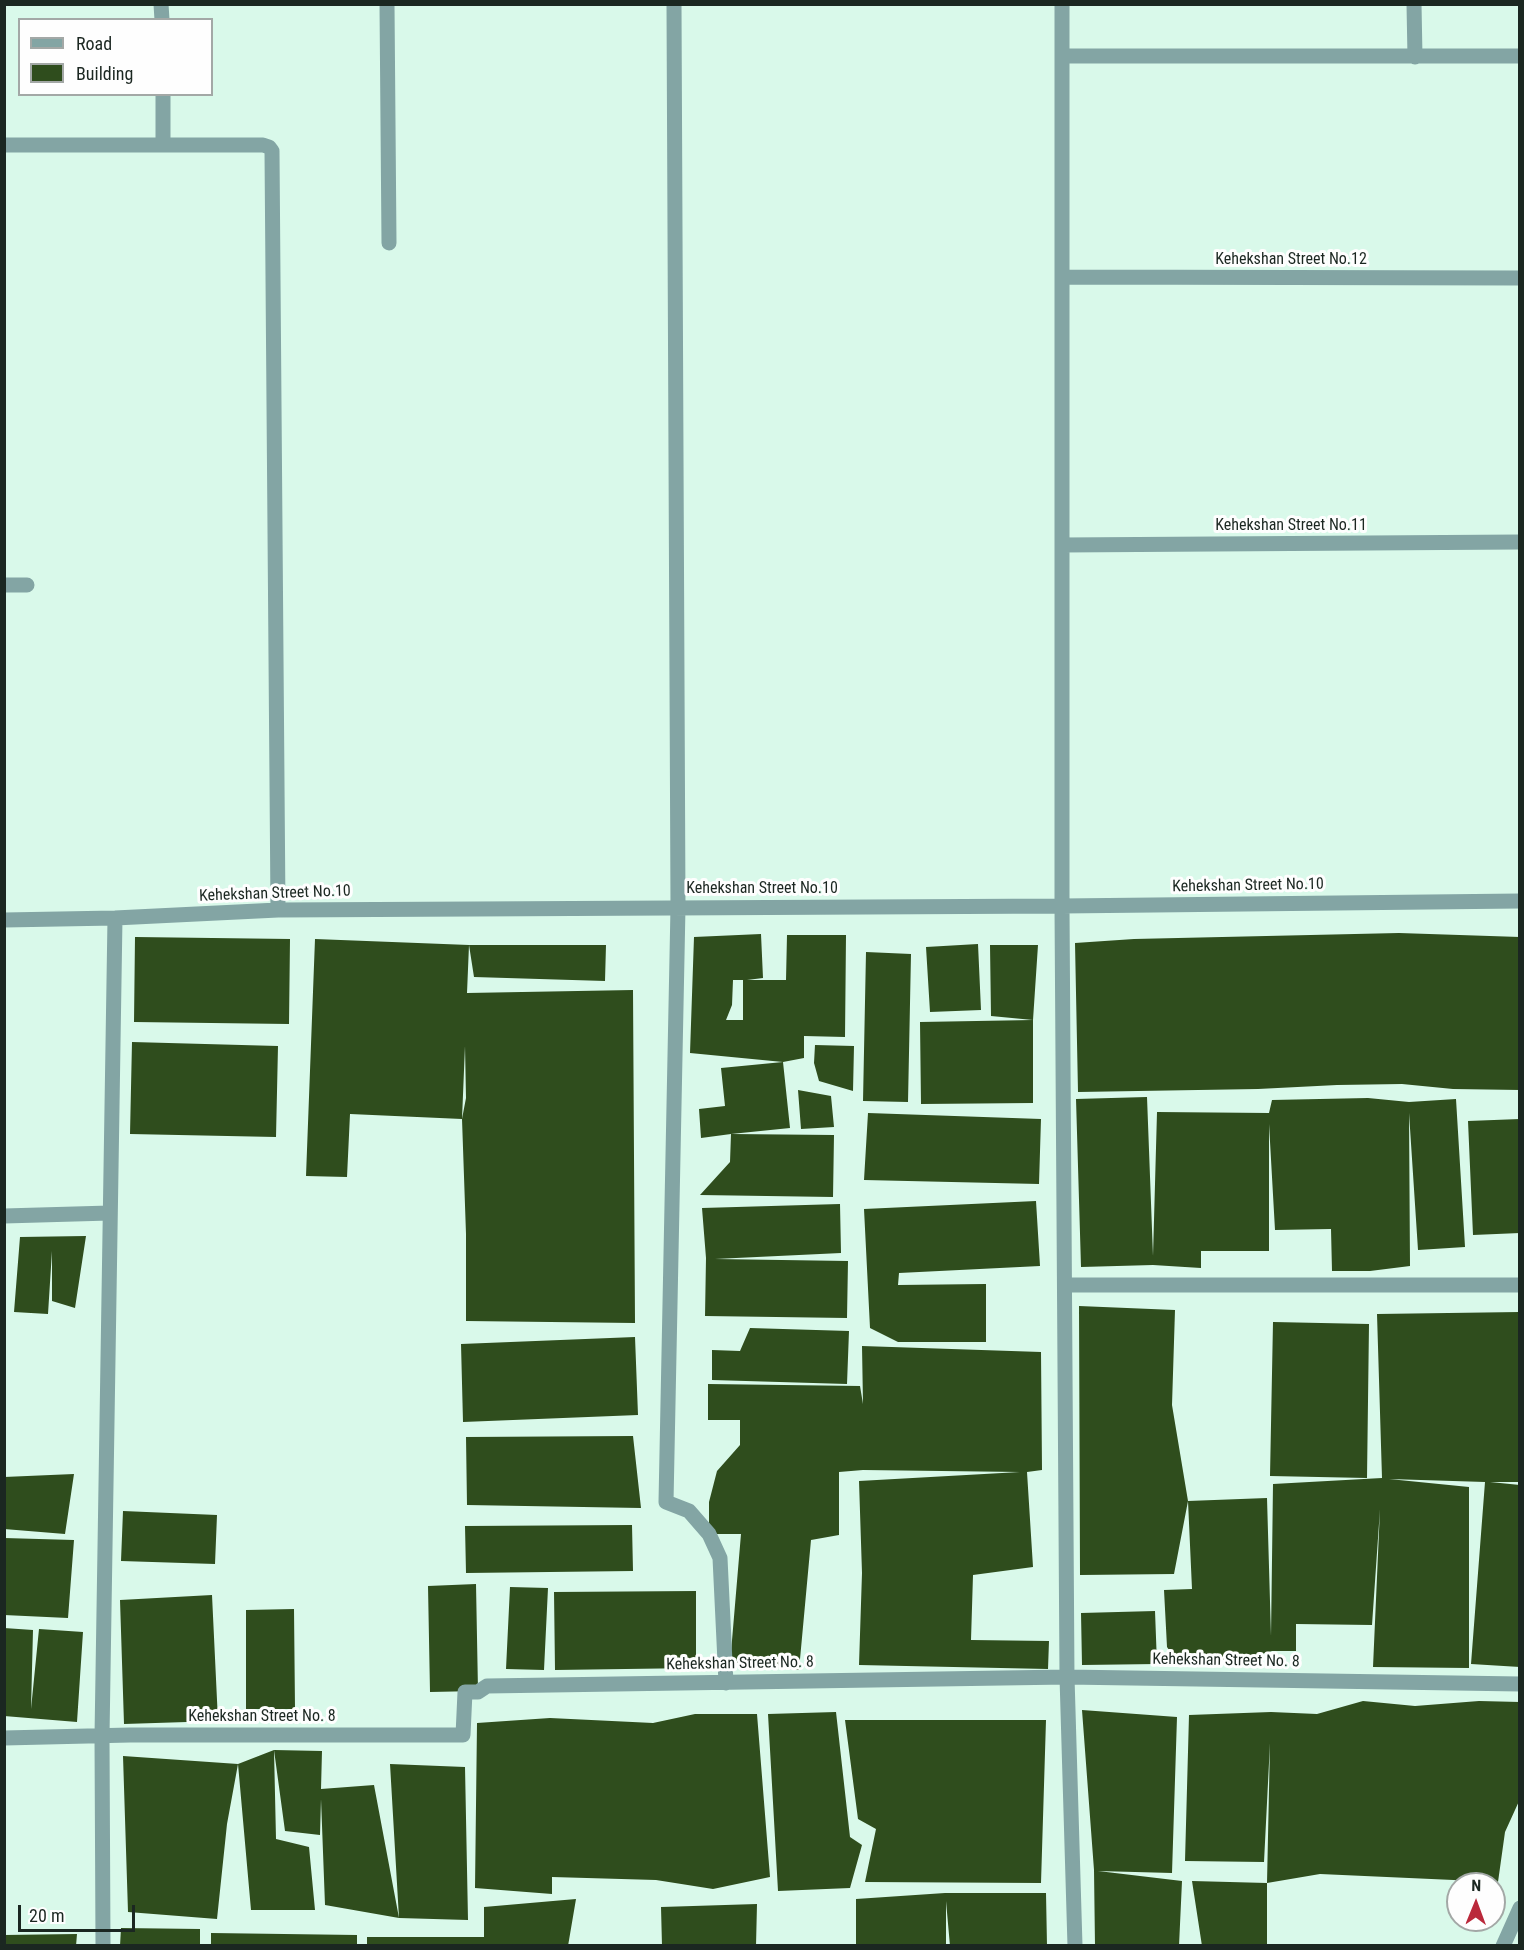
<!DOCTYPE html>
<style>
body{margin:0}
#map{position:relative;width:1524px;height:1950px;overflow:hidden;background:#d9f9ea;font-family:"Roboto Condensed",sans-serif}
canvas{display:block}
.frame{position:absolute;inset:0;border:6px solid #1b2721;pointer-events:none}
.legend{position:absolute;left:18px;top:18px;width:195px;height:78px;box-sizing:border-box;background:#fefefe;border:2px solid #a3a8a6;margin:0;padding:8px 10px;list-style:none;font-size:18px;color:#1b2721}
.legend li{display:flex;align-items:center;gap:12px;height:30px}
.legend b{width:30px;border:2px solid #a3a8a6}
.north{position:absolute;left:1446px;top:1872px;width:60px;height:60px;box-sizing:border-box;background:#fefefe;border:2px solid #a3a8a6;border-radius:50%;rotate:1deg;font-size:16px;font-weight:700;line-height:24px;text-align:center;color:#1b2721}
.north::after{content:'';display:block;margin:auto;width:21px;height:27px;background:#ba293b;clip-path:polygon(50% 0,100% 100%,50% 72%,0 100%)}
.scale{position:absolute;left:18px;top:1905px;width:117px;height:27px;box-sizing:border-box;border:3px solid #1b2721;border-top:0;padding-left:8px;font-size:18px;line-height:21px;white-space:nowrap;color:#1b2721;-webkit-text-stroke:4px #fefefe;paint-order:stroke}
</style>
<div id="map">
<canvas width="1524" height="1950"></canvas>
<div class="frame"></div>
<ul class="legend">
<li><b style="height:8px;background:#83a5a4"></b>Road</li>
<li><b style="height:16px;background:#2f4d1d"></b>Building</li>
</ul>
<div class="north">N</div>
<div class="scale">20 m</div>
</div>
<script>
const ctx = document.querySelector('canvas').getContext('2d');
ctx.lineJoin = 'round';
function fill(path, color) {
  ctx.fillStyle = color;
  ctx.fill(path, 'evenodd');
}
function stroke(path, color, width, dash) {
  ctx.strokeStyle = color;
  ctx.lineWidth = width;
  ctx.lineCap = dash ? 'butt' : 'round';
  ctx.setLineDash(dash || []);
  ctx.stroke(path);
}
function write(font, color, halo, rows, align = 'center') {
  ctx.font = font + ' "Roboto Condensed",sans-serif';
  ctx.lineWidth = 6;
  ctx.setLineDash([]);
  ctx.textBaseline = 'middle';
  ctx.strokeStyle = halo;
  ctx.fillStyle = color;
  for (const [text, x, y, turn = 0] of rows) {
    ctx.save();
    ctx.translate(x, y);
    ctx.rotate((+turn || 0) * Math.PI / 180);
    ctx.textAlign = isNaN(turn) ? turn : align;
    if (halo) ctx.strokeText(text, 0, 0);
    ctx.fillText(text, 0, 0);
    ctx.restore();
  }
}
fill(new Path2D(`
 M1399 933 1520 937V1090L1453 1089 1402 1084 1337 1085 1258 1089 1078 1092 1075 943 1134 939Z
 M761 934 763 978 747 980H786L787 935H846L845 1037 804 1036V1058L783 1062 690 1053 694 937ZM733 980H743V1020H726L732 1005Z
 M135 937 290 939 289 1024 134 1022Z
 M315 939 469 945H606L605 981 474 977 469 945 467 993 633 990 635 1323 466 1321V1234L462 1119 350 1114 347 1177 306 1176ZM465 1046 466 1098 462 1119Z
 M978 944 981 1010 930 1012 926 947Z
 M990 945H1038L1033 1020 991 1016Z
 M866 952 911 954 908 1102 863 1101Z
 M1033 1020V1103L921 1104 920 1022Z
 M132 1042 278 1046 276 1137 130 1134Z
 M815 1045 854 1046 853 1091 819 1081 814 1063Z
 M783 1062 790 1128 731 1134 834 1135 833 1197 700 1195 730 1162 731 1134 701 1138 699 1109 725 1106 721 1068Z
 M798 1090 831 1096 834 1127 801 1129Z
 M1147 1097 1153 1256 1157 1112 1269 1113 1272 1100 1368 1098 1409 1102 1456 1099 1465 1247 1418 1250 1409 1113 1410 1266 1370 1271H1332L1331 1229 1275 1230 1269 1124V1251H1201V1268L1153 1265 1081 1267 1076 1099Z
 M868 1113 1041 1119 1039 1184 864 1180Z
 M1520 1119V1233L1473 1235 1468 1121Z
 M1036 1201 1040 1266 899 1273 898 1285 986 1284V1342H898L870 1328 864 1209Z
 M840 1204 841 1253 715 1259 848 1261 847 1318 705 1316 706 1258 702 1208Z
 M86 1236 75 1308 52 1301V1251L48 1314 14 1312 20 1237Z
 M1079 1306 1175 1310 1172 1405 1188 1501 1267 1498 1271 1636 1273 1484 1382 1478 1377 1314 1520 1312V1482H1490L1520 1485V1667L1471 1664 1485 1482 1389 1479 1469 1487V1668L1373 1667 1380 1509 1372 1625 1296 1624V1651H1272L1236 1662 1180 1666 1167 1647 1164 1590 1192 1589 1188 1501 1174 1574 1080 1575Z
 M1273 1322 1369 1324 1367 1478 1270 1476Z
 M750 1328 849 1331 847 1384 712 1380V1350L740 1351Z
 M635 1337 638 1415 463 1422 461 1344Z
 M862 1346 1041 1352 1042 1470 1027 1472 1033 1567 973 1575 971 1640 1049 1641 1048 1669 859 1665 862 1573 859 1481 1020 1472 863 1470 839 1472V1535L811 1540 799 1670 730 1664 741 1534H709V1502L717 1471 740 1445V1420H708V1384L860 1386 863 1404Z
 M633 1436 641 1508 467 1505 466 1437Z
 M74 1474 65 1534 4 1529V1477Z
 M123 1511 217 1515 215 1564 121 1561Z
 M632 1525 633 1571 466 1573 465 1526Z
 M4 1538 74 1540 68 1618 4 1615Z
 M476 1584 478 1691 430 1692 428 1586Z
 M510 1587 548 1588 544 1670 506 1669Z
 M696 1591V1668L555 1670 554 1592Z
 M212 1595 218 1721 124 1724 120 1600Z
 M294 1609 295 1709H246V1610Z
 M1155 1611 1157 1664 1082 1665 1081 1613Z
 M4 1628 33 1630 31 1709 39 1629 83 1632 77 1722 4 1716Z
 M1363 1701 1415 1706 1479 1701 1520 1702V1799L1505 1832 1498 1882 1320 1874 1267 1883V1946H1202L1192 1881 1267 1883 1270 1743 1264 1862 1185 1861 1189 1715 1271 1712 1317 1714Z
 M1082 1710 1177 1717 1172 1873 1098 1871 1182 1881 1179 1946H1095L1094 1870Z
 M836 1712 850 1837 862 1845 850 1888 778 1891 768 1714Z
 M695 1714H757L770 1877 713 1889 656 1880 552 1877V1894L475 1888 477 1723 550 1718 653 1723Z
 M845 1720H1046L1041 1883 865 1882 876 1829 858 1819Z
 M274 1750 276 1839 309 1847 315 1910H251L238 1764Z
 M274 1750 322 1751 321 1789 374 1785 399 1918 325 1905 321 1799 320 1835 285 1831Z
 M123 1756 238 1764 227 1824 217 1919 128 1912Z
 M390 1764 465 1767 468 1920 399 1918Z
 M945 1893H1046L1047 1946H950L946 1901V1946H856V1899Z
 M576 1899 568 1946H367V1937H484V1907Z
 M757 1904 756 1946H662L661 1907Z
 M121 1928 200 1929V1946H120Z
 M211 1933 357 1935V1946H211Z
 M77 1934 76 1946H4V1935Z`), '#2f4d1d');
stroke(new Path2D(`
 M161 4 162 20
 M387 4 389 243
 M674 4 678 907 666 1502 689 1511 709 1534 720 1558 726 1683
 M1062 4V906L1067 1677 1075 1946
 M1414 4 1415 57
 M1062 56H1520
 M163 94V145
 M4 145H263L269 147 272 151 278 910
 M1062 277 1520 278
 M1062 545 1520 542
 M4 585H27
 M4 920 115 918 278 910 1062 906 1520 901
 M4 1216 110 1213
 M1065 1285H1520
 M4 1738 130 1735H463L465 1692H478L487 1686 1067 1677 1520 1684
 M103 1946 102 1736 115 918
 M1503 1946 1520 1908`), '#83a5a4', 15);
write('16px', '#1b2721', '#fefefe', [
 ["Kehekshan Street No.12",1291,260],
 ["Kehekshan Street No.11",1291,526],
 ["Kehekshan Street No.10",1248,886,-1],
 ["Kehekshan Street No.10",762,889],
 ["Kehekshan Street No.10",275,894,-2],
 ["Kehekshan Street No. 8",1226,1661,1],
 ["Kehekshan Street No. 8",740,1664,-1],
 ["Kehekshan Street No. 8",262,1717]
]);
</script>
